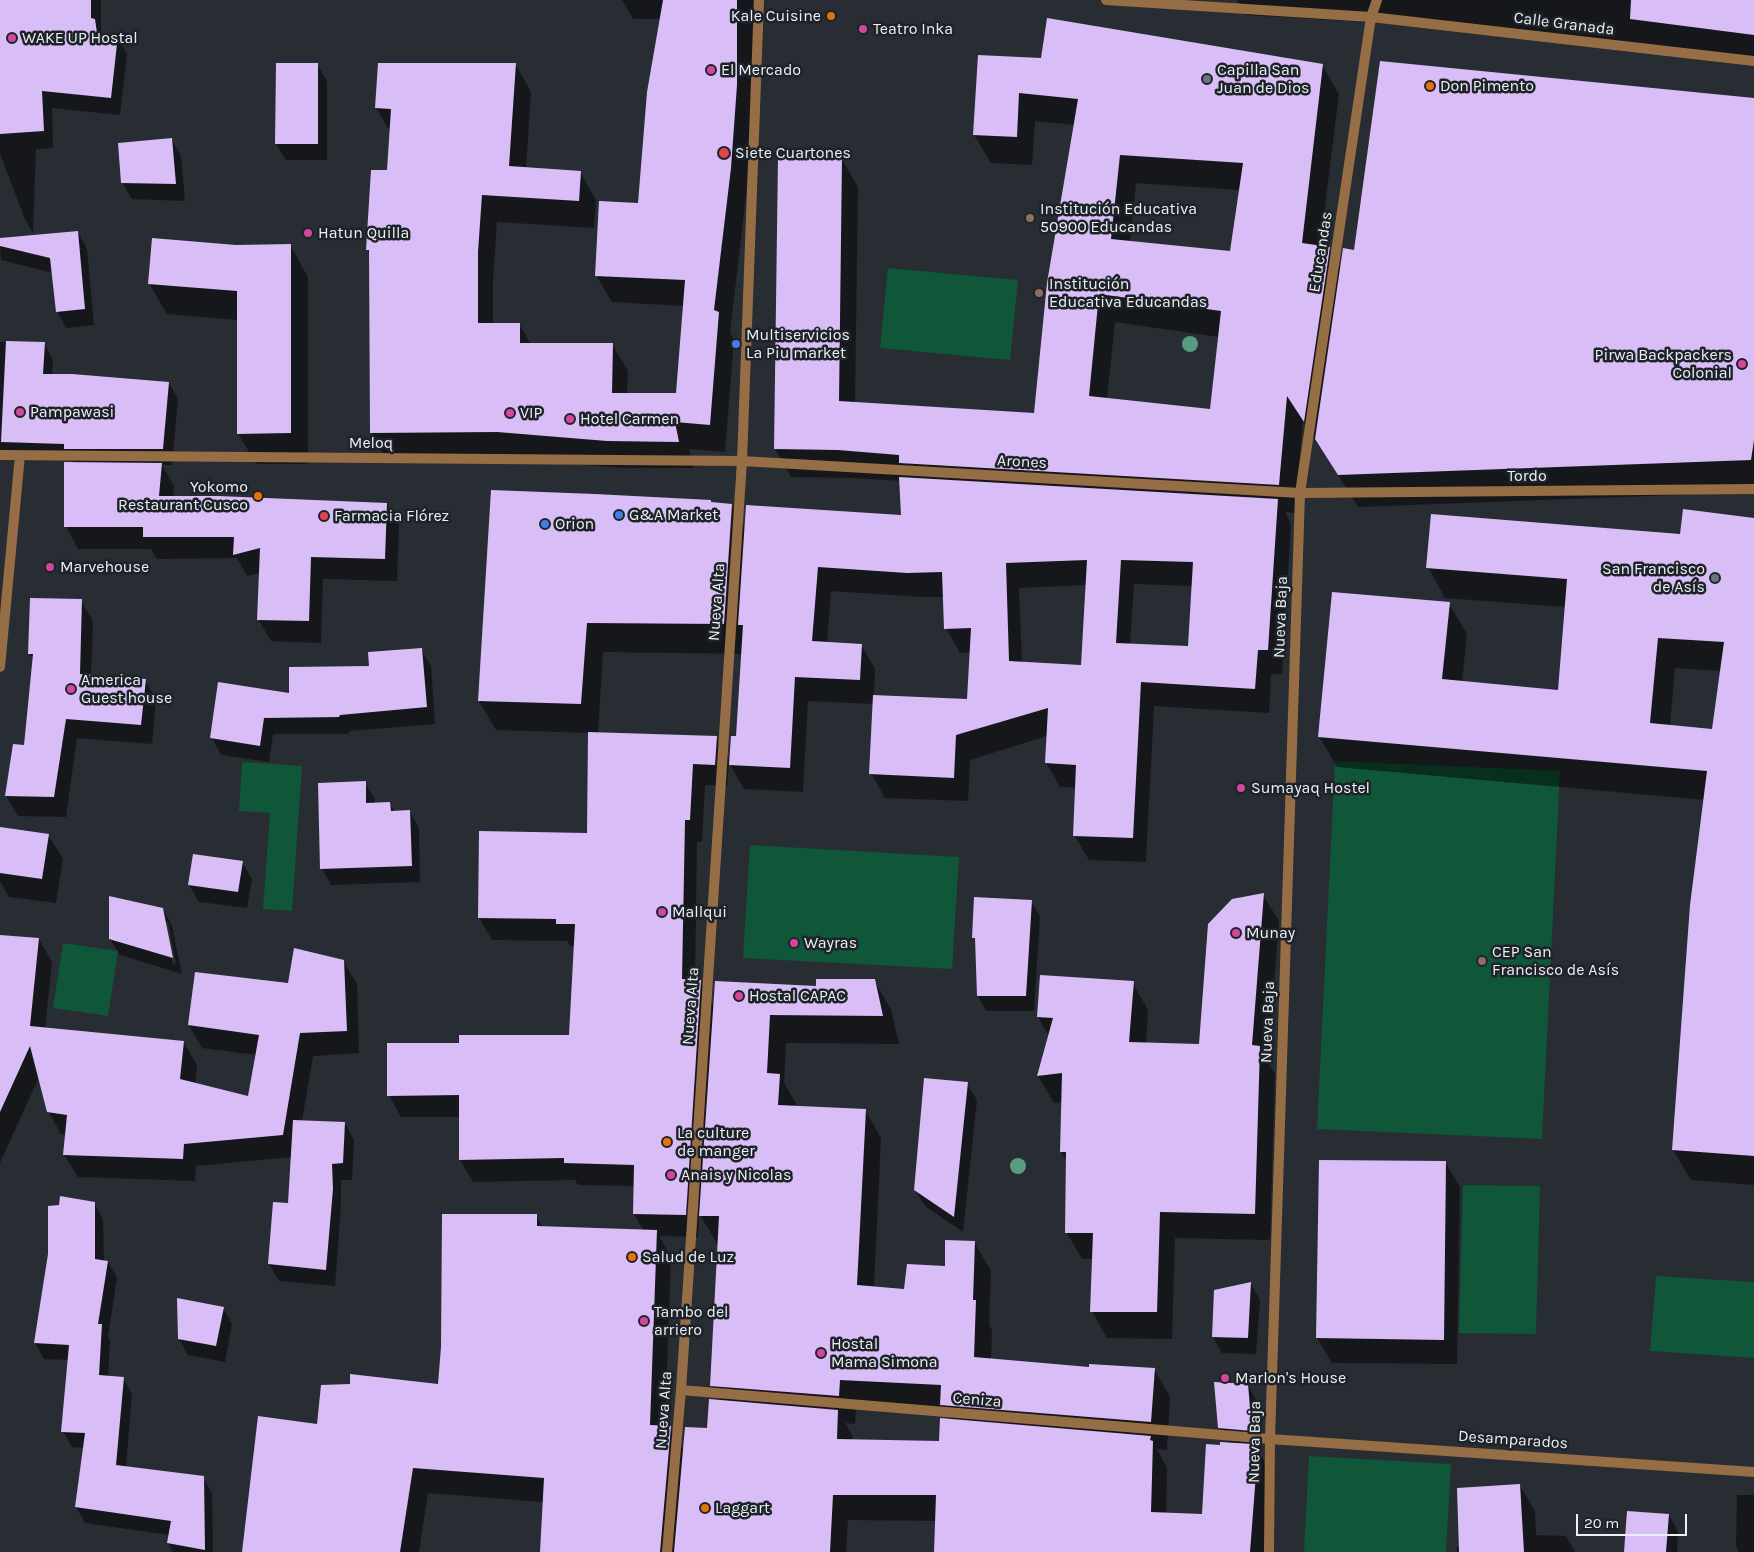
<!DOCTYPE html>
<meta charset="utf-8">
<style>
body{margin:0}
#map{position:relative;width:1754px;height:1552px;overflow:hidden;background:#282c33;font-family:Karla,sans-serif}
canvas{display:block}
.scale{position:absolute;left:1576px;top:1514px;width:111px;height:22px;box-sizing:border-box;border:2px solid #eceff4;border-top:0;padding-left:6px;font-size:15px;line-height:18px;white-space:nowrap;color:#eceff4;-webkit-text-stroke:4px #1e2329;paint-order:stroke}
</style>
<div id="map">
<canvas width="1754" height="1552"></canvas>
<div class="scale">20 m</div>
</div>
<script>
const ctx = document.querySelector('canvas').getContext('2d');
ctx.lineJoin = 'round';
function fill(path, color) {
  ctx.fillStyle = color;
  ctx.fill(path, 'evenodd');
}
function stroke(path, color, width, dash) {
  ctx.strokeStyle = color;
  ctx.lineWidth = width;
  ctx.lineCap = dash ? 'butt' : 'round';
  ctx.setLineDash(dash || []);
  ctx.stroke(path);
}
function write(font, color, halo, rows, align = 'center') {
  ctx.font = font + ' Karla,sans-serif';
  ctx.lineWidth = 5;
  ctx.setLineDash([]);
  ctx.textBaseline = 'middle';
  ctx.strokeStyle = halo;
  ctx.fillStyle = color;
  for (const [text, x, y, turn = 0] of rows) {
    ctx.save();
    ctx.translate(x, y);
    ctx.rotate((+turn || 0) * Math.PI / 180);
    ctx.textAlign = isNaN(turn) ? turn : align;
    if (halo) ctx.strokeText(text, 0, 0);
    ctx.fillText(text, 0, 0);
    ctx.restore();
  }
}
fill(new Path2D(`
 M888 268 1018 280 1010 360 880 348Z
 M1335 761 1560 771 1542 1139 1317 1129Z
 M242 762 302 766 292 911 263 909 270 813 239 811Z
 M750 845 959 857 952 969 743 958Z
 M63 943 118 951 108 1016 53 1008Z
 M1463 1185 1540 1186 1536 1334 1459 1333Z
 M1656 1276 1754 1282V1358L1650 1351Z
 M1309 1456 1451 1464 1446 1552H1304Z`), '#105638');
fill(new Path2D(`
 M0 0H101V31L103 35 117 36 127 54 120 115 52 108 53 148 36 149 33 233 25 219 0 154Z
 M622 0H753L752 113 746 196 730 332 734 340 725 452 689 449 694 468H623L514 459H386L371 432V256L367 249 388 171 391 133 376 108 379 64 516 65 531 92 526 169 580 172 596 200 594 228 497 222 493 280V324H519L531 344H612L628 371 627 394H677L684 306 612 302 596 275 639 204 661 19H633Z
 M1237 0H1754V63L1384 23 1246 15Z
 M1043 60 1322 65 1339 94 1320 247 1329 248 1342 270 1355 251 1754 99V492L1358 507 1320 446V448L1303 421 1295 513 1285 512 1291 524 1282 674H1271L1269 713 1154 706 1146 862 1089 860 1075 836 1077 788 1060 787 1046 762 1047 736 970 760 968 801 885 798 871 773 874 704 808 701 803 792 744 789 729 763 727 786 705 785 702 842H697L695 981 700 982 714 1006 818 988 874 980 891 1009 899 1044 786 1043 784 1083 796 1103V1107L865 1110 881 1138 874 1288 906 1290 946 1267 974 1242 991 1271 989 1325 992 1330 991 1360 1090 1369H1154L1170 1397 1167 1450 1157 1449 1167 1468 1166 1514 1203 1516 1221 1447 1229 1444 1219 1427 1248 1385 1257 1402 1261 1447 1252 1446 1254 1449H1257L1272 1475 1266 1552H935L936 1521 848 1520 846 1552H541L544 1502 428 1493 419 1552H245L318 1425 439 1385 536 1216 543 1228 644 1231 634 1214 635 1186 578 1185 575 1180 473 1182 460 1160V1117H401L389 1095 461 1044 570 1036 575 946H570L567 941 492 940 479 918 588 835 589 733 496 730 479 701 712 503 732 505 746 529 902 516 901 481 855 478 791 477 775 449 841 158 858 187 855 404 1035 414 1075 125 1035 121 1032 165 991 163 974 135ZM1136 183 1240 190 1231 252 1130 242ZM1115 322 1219 337 1211 410 1107 399ZM1134 584 1193 586 1189 648 1130 645ZM1087 585 1082 666 1022 663 1019 588ZM831 591 921 597H944L946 628 960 653 971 652 968 701 874 696 875 669 861 645 827 643ZM603 652 743 654 738 737 730 761 716 737 598 734ZM699 1213 717 1244H719L711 1385 720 1401 709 1430 684 1451 670 1428 665 1427 671 1257 659 1236 698 1237ZM856 1408 946 1412 951 1421 940 1442 852 1441 853 1437 845 1423 855 1424Z
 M317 64 327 81V160H286L276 144Z
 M172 140 181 156 185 201 132 199 122 182Z
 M78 232 87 249 94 325 66 328 57 311 53 273 1 260 0 239Z
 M290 245 308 277V464H256L238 433V320L167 314 149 283 236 246Z
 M0 342 44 343 53 360 52 375 169 383 178 399 172 465H162L174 486 173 498 387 504 399 526 397 581 323 579 321 643 271 641 258 619 260 573 247 576 237 558 157 559 151 549H78L66 527V464H75L72 460 0 457Z
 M1754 520V1185L1691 1180 1673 1150 1705 800 1337 767 1319 736 1449 604 1467 634 1462 682 1559 691 1566 607 1445 598 1428 567 1681 535ZM1675 668 1721 671 1714 730 1670 726Z
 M31 599 81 601 93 621 91 676 145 680 156 700 152 744 77 738 66 817 18 816 6 796 25 747 33 660 30 654Z
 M421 649 431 666 435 724 349 731 348 734H273L269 762 221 755 212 738 290 694Z
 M365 783 375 799V804H390L395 812H410L419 828 420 882 331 885 322 868Z
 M48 835 63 859 56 903 9 897 0 881V837Z
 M242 862 252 879 247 908 199 902 189 885Z
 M1263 895 1279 921 1268 1062 1275 1074 1270 1240 1175 1238 1172 1339 1107 1338 1092 1311 1093 1259H1082L1066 1232 1067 1162 1061 1152 1063 1102 1054 1103 1038 1076 1049 1036 1038 1017 1133 983 1148 1010 1146 1044 1200 1045Z
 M1031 901 1040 916 1034 1011H986L978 996 977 943 974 938Z
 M163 909 172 926 182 974 120 955 110 939ZM165 922H168L176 964 173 965Z
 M0 936 39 939 52 962 45 1029 184 1043 197 1065 195 1084 249 1097 256 1055 202 1048 189 1025 343 961 357 984 359 1053 313 1056 302 1121 345 1123 354 1140 352 1180H341V1206L335 1286 279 1281 269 1264 289 1204 292 1157 196 1166 195 1181 78 1177 64 1155 66 1135 61 1134 48 1111 39 1077 0 1163Z
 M967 1084 977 1100 963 1232 925 1206 915 1190Z
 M1445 1162 1460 1187 1457 1364 1332 1363 1317 1338Z
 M94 1203 103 1219 104 1262H108L117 1278 108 1336 110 1341 108 1377 123 1378 132 1394 126 1467 203 1478 212 1493 213 1552H173L168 1543 170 1535 85 1523 76 1507 84 1448 72 1447 63 1431 69 1360 44 1359 35 1343 49 1254Z
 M1251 1284 1260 1300 1256 1354 1222 1353 1213 1337Z
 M223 1308 232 1324 225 1362 188 1355 179 1339Z
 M1520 1486 1535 1511 1536 1535 1566 1536 1575 1552H1457V1546H1460Z
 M1737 1495H1754V1552H1739L1736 1546Z
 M1669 1515 1678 1532 1677 1552H1625Z`), '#0007');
fill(new Path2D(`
 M0 0H91V18L95 19 97 33 118 35 111 98 42 91 44 131 0 134Z
 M663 0H737V85L731 168 714 310 719 312 710 425 675 422 679 442 607 441 497 432 370 433 369 250H366L371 170H387L391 109 375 108 378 63H516L509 166 581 171 579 201 482 195 478 252V323H520V343H613L612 393H676L685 280 595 276 599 201 638 203 647 92Z
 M1631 0H1754V35L1630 19Z
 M1047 18 1323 64 1302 243 1330 247 1304 422 1287 396 1279 485 899 463V455L838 450 774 449 778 157H842L839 401 1034 413 1047 283 1078 99 1019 93 1017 137 973 135 978 55 1041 58ZM1120 155 1243 163 1230 251 1111 239ZM1099 294 1221 311 1210 409 1089 396Z
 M1380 61 1754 98V440L1751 460 1338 475 1315 439 1343 248 1354 250Z
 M276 63H318V144H275Z
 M172 138 176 184 121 183 118 143Z
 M78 231 85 309 56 312 50 258 0 246V238Z
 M152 238 236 245 291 244V433L237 434V291L148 284Z
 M6 341 45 342 43 374H72L169 382 163 449H64V444L1 442Z
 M64 462 162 463 159 496H218L387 503 385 559 311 557 309 621 257 620 260 548 233 555 234 537H143V527H64Z
 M899 477 1278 499 1268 650H1258L1255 689 1141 682 1133 838 1073 836 1076 765 1045 763 1048 708 956 735 954 778 869 774 873 695 967 699 971 628 944 629 942 572 907 573 818 567 812 641 862 644 860 680 795 677 790 768 729 765 731 736H736L743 625H738L746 505 901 515ZM1087 560 1081 665 1009 661 1006 563ZM1121 560 1193 562 1188 646 1116 643Z
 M491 490 595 494 711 500V502L732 504 724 624 587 623 581 704 478 701Z
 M1683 509 1754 518V1156L1672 1150 1690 905 1707 771 1318 737 1332 592 1450 602 1442 679 1558 690 1567 579 1426 568 1431 514 1680 534ZM1658 638 1724 642 1712 729 1650 723Z
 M30 598 82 599 80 674 146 679 141 725 66 719 54 797 5 796 13 744 24 745 33 654H28Z
 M422 648 427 707 340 715 339 717 264 718 260 746 210 738 218 682 289 693V667L369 666 368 652Z
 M588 732 717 736 715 765 693 764 690 820H685L682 979 701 980 686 1215 633 1214 634 1165 564 1163V1158L459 1160V1095L387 1096V1043H459V1035H569L575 924H556V919L478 918 479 831 587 833Z
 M366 781V803L390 802 391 811 410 810 412 866 320 869 318 783Z
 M0 827 49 834 42 879 0 873Z
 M193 854 243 861 238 892 188 885Z
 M1264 893 1252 1045 1260 1046 1255 1214 1160 1212 1157 1312H1090L1093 1233H1065L1066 1152H1060L1062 1073 1037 1076 1053 1018 1037 1017 1040 975 1134 981 1129 1042 1199 1044 1208 924 1232 899Z
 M109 896 163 908 173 958 109 939Z
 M974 897 1032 900 1026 996H977L975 938H972Z
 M0 935 39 938 30 1026 184 1041 180 1079 248 1096 259 1035 188 1025 195 972 288 983 294 948 344 960 347 1031 300 1033 283 1135 184 1144 183 1159 63 1155 67 1115 47 1112 30 1046 0 1112Z
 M816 979H875L883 1016 770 1015 767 1073 780 1074 778 1105 866 1109 857 1285 904 1289 907 1264 945 1266V1240L975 1241 973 1300H976L974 1357 1089 1367V1364L1155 1368 1151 1422 940 1405 941 1385 840 1380 839 1396 710 1386 719 1216H699L715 981 816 986Z
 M924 1078 968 1082 954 1217 914 1190Z
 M293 1120 345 1122 343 1163 332 1164 333 1189 326 1270 268 1264 273 1202 288 1203Z
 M1319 1160 1446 1161 1444 1340 1316 1338Z
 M60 1196 95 1202V1259L108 1261 98 1324H102L99 1375 124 1377 116 1465 204 1476 205 1550 167 1543 171 1521 75 1507 85 1433 61 1432 69 1345 34 1343 48 1254V1206L59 1205Z
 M442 1214H537V1226L657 1230 650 1425 671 1426 660 1552H540L544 1478 413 1468 400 1552H242L258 1416 317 1424 321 1385 350 1384V1374L438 1384 441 1347Z
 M1251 1282 1248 1338 1212 1337 1214 1290Z
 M177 1298 224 1307 216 1346 178 1339Z
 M1214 1382 1248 1384 1252 1431 1218 1428Z
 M709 1399 838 1410 837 1439 939 1441 940 1418 1151 1436 1150 1440 1153 1441 1151 1512 1202 1514 1206 1444 1220 1445V1442L1253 1444V1448H1258L1250 1552H934L936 1495H833L830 1552H674L685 1427 707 1428Z
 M1520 1484 1524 1552H1459L1457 1488Z
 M1627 1511 1669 1514 1666 1552H1624Z`), '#d9bdf7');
stroke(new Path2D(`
 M1106 0 1371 17 1754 61
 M0 455 742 461 1300 493 1754 489
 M0 667 20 455
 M681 1390 1270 1439 1754 1472
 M667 1552 681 1390 742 461 759 0
 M1269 1552 1270 1439 1300 493 1371 17 1377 0`), '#966e46', 10);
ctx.fillStyle = '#599b7e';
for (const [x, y] of [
 [1190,344],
 [1018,1166]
]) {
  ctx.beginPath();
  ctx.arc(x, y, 8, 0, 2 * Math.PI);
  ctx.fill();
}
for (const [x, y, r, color] of [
 [831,16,5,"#e8710a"],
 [863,29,5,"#d1479c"],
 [12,38,5,"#d1479c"],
 [711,70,5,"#d1479c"],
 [1207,79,5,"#6b7280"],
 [1430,86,5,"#e8710a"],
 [724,153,6,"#e0444e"],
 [1030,218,5,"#8d6e63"],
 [308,233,5,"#d1479c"],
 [1039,293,5,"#8d6e63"],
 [736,344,5,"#3f7fe0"],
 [1742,364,5,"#d1479c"],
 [20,412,5,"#d1479c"],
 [510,413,5,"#d1479c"],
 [570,419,5,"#d1479c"],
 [258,496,5,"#e8710a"],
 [619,515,5,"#3f7fe0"],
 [324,516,5,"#e0444e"],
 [545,524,5,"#3f7fe0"],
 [50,567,5,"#d1479c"],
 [1715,578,5,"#6b7280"],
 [71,689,5,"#d1479c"],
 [1241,788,5,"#d1479c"],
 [662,912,5,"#d1479c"],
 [1236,933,5,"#d1479c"],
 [794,943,5,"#d1479c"],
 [1482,961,5,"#8d6e63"],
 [739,996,5,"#d1479c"],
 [667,1142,5,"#e8710a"],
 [671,1175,5,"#d1479c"],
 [632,1257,5,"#e8710a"],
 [644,1321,5,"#d1479c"],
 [821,1353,5,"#d1479c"],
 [1225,1378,5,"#d1479c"],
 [705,1508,5,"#e8710a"]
]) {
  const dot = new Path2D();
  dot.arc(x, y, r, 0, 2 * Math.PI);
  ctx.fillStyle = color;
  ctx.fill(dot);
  stroke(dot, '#1e2329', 2);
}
write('16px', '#eceff4', '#1e2329', [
 ["Kale Cuisine",821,16,"right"],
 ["Teatro Inka",873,29],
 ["WAKE UP Hostal",22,38],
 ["El Mercado",721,70],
 ["Capilla San",1217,70],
 ["Juan de Dios",1217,88],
 ["Don Pimento",1440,86],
 ["Siete Cuartones",735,153],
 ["Institución Educativa",1040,209],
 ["50900 Educandas",1040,227],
 ["Hatun Quilla",318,233],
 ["Institución",1049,284],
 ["Educativa Educandas",1049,302],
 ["Multiservicios",746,335],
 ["La Piu market",746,353],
 ["Pirwa Backpackers",1732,355,"right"],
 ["Colonial",1732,373,"right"],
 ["Pampawasi",30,412],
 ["VIP",520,413],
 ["Hotel Carmen",580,419],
 ["Yokomo",248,487,"right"],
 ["Restaurant Cusco",248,505,"right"],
 ["G&A Market",629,515],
 ["Farmacia Flórez",334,516],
 ["Orion",555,524],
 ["Marvehouse",60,567],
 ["San Francisco",1705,569,"right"],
 ["de Asís",1705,587,"right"],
 ["America",81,680],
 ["Guest house",81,698],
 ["Sumayaq Hostel",1251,788],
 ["Mallqui",672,912],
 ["Munay",1246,933],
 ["Wayras",804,943],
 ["CEP San",1492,952],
 ["Francisco de Asís",1492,970],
 ["Hostal CAPAC",749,996],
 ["La culture",677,1133],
 ["de manger",677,1151],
 ["Anais y Nicolas",681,1175],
 ["Salud de Luz",642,1257],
 ["Tambo del",654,1312],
 ["arriero",654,1330],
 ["Hostal",831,1344],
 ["Mama Simona",831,1362],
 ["Marlon's House",1235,1378],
 ["Laggart",715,1508]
], 'left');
write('16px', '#eceff4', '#1e2329', [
 ["Calle Granada",1564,24,7],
 ["Educandas",1321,252,-81],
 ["Meloq",371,443],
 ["Arones",1022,462,3],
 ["Tordo",1527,476],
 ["Nueva Alta",717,602,-86],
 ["Nueva Baja",1281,617,-88],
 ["Nueva Alta",691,1006,-86],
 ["Nueva Baja",1268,1022,-88],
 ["Ceniza",977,1400,5],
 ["Nueva Alta",664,1410,-86],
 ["Desamparados",1513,1440,4],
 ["Nueva Baja",1255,1442,-89]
]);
</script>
